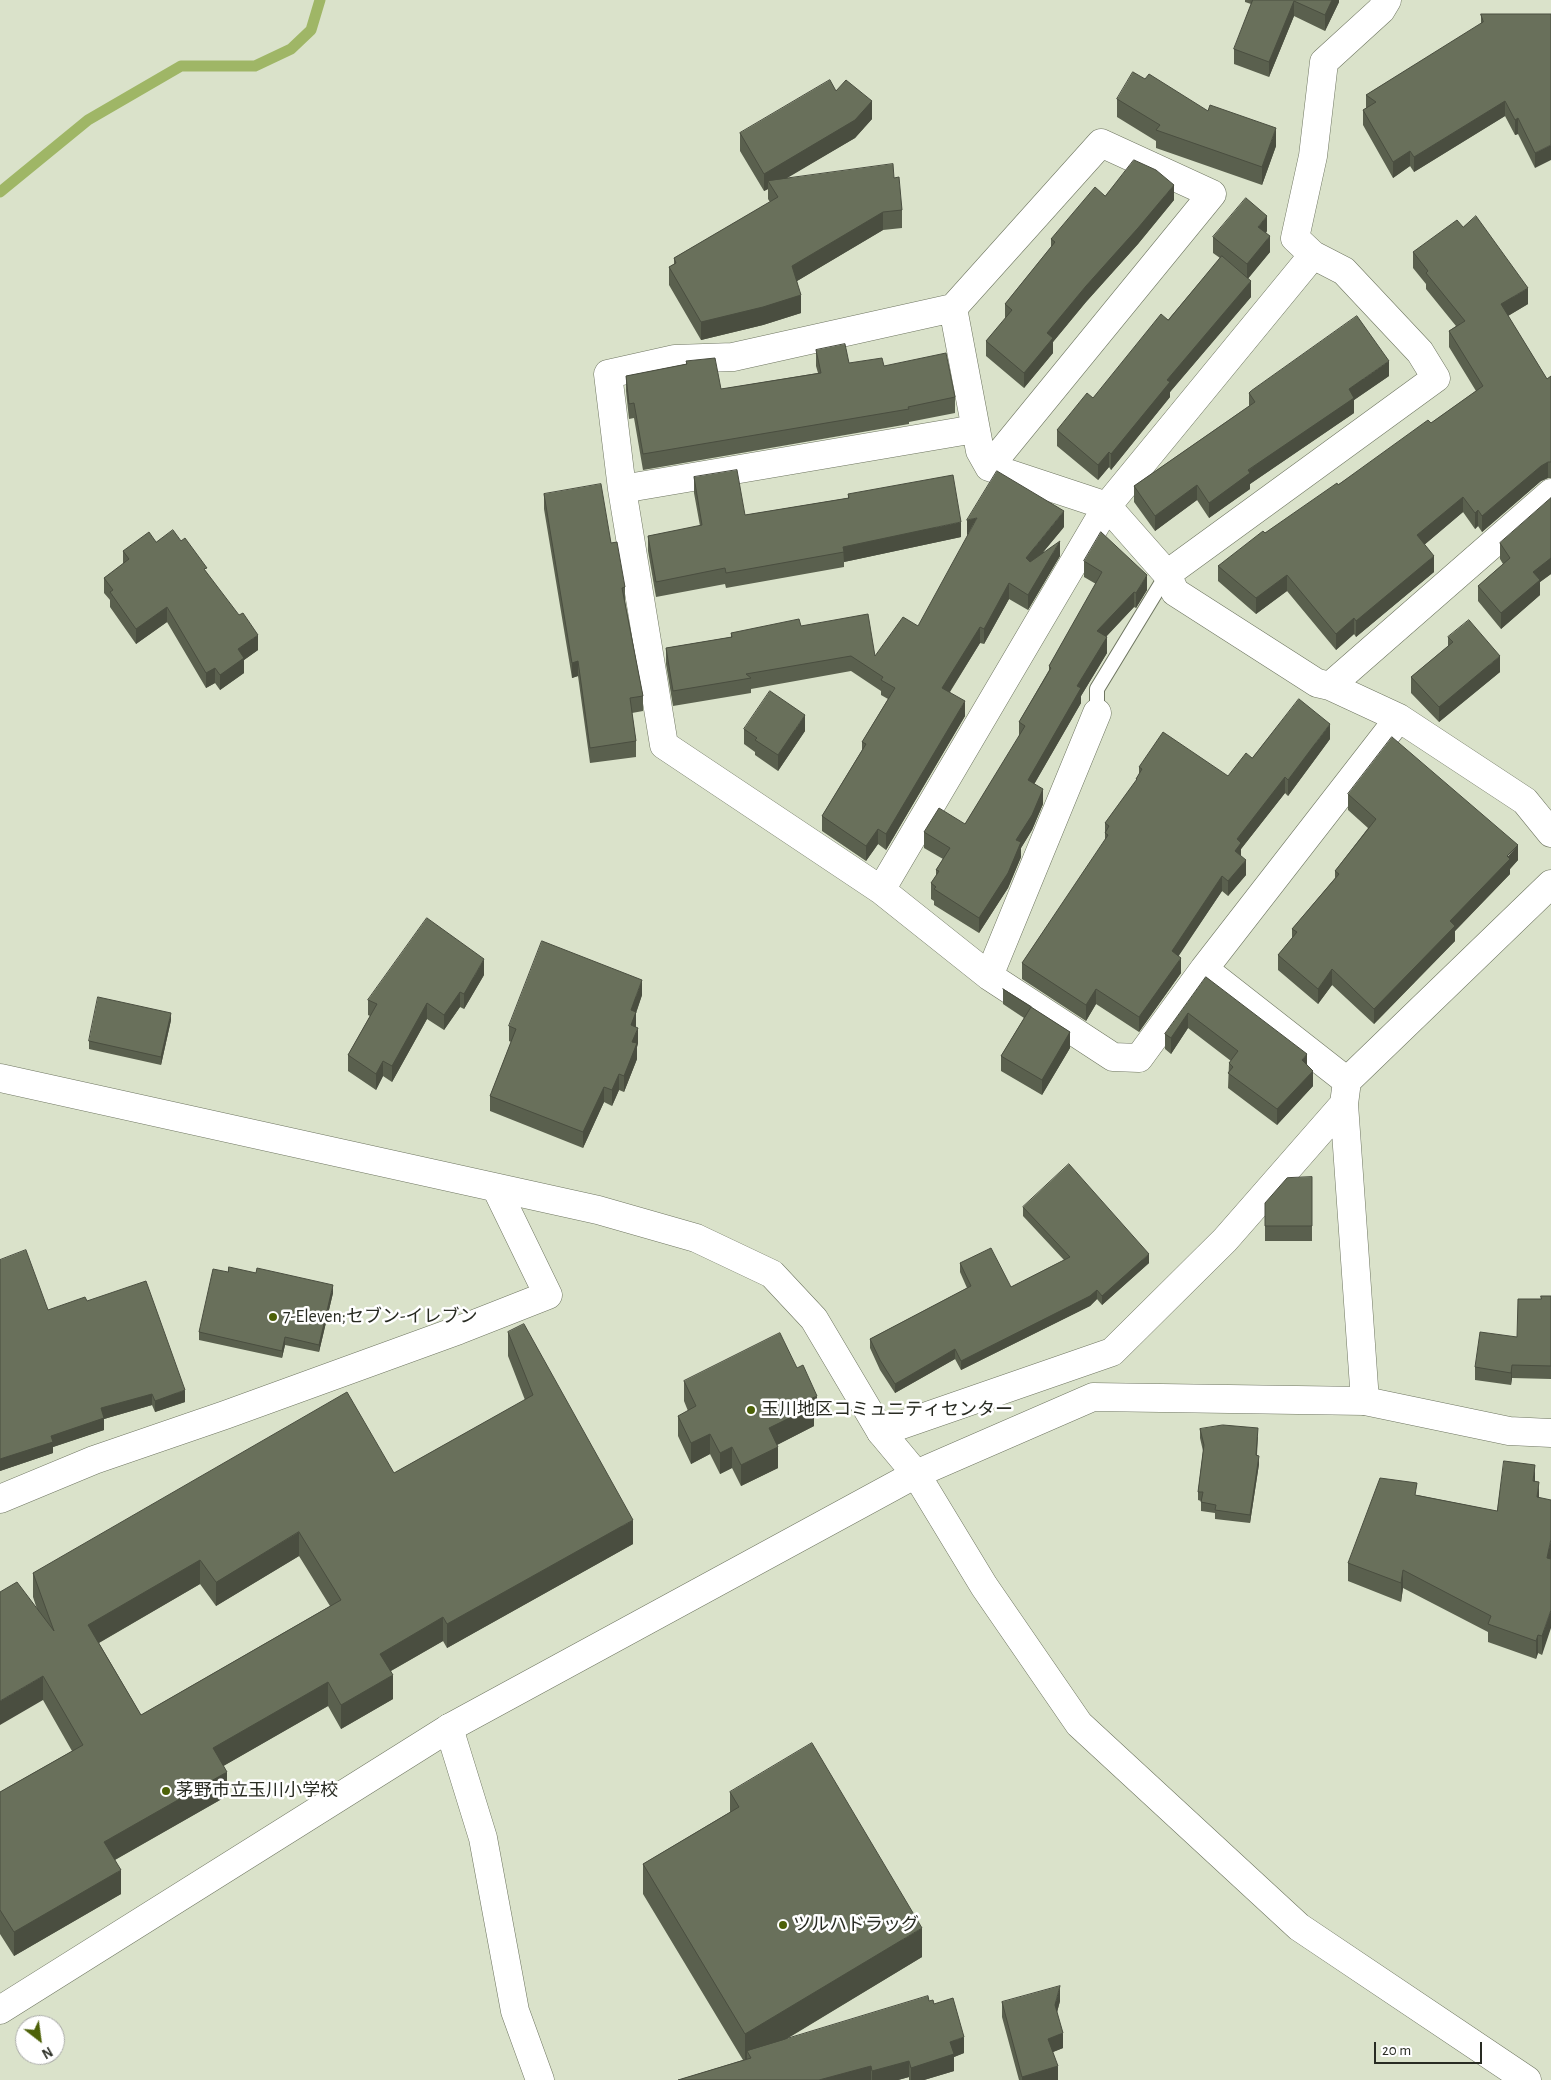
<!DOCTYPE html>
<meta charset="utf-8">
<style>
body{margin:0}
#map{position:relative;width:1551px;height:2080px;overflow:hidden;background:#dae2ca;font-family:"Alegreya Sans",sans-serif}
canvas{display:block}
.north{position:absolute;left:15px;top:2015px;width:50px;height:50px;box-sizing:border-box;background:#fff;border:1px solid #a9aaa7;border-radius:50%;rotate:150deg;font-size:14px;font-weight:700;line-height:20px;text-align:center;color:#282b22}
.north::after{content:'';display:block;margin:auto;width:18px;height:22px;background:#4d6108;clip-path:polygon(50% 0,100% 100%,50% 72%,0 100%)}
.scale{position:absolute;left:1374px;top:2042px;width:108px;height:22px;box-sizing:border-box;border:2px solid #282b22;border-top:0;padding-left:6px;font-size:15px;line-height:18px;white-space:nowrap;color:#282b22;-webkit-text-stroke:4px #fff;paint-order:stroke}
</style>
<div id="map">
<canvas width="1551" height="2080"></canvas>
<div class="north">N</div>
<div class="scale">20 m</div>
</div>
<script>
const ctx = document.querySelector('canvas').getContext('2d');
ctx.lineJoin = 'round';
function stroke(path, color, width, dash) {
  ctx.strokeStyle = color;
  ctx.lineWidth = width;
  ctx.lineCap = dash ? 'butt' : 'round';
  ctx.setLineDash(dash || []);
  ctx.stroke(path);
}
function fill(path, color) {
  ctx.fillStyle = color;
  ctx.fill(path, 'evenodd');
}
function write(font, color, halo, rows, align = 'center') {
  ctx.font = font + ' "Alegreya Sans","Noto Sans JP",sans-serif';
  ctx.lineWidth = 5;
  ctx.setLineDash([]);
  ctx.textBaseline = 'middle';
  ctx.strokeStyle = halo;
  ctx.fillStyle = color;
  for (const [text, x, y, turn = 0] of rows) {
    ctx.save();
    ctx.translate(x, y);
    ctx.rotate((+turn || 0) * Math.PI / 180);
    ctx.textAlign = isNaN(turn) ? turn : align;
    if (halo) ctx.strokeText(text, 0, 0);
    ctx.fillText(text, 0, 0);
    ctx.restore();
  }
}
stroke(new Path2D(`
 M0 192 88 120 181 66H255L291 49 311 30 320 0`), '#9fb666', 11);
const lane = new Path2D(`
 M1097 713V689L1167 574`);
const street = new Path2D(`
 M1313 255 1295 238 1313 156 1324 62 1381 10 1387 0
 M953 308 980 451 989 467 1212 194 1101 143 953 308 733 357 675 359 608 374 622 489 664 745 881 890 989 976 1113 1057 1139 1058 1204 969 1347 1081
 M989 467 1107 506 1313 255 1344 271 1420 352 1436 378 1167 574
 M622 489 975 429
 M1330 686 1551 493
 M881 890 1107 506 1167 574 1175 592 1317 683 1330 686 1399 718 1525 801 1551 833
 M1204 969 1399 718
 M989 976 1097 713
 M1344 1104 1365 1401
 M881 1432 1112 1352 1225 1240 1344 1104 1347 1081 1551 884
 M0 1499 94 1460 225 1415 459 1330 548 1295 496 1188
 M449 1728 483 1838 515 2011 540 2080`);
const secondary = new Path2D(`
 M0 1078 598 1210 696 1238 772 1274 814 1319 881 1432 916 1474 984 1586 1079 1724 1299 1927 1527 2080
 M0 2010 449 1728 916 1474 1093 1397 1365 1401 1509 1431 1551 1433`);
stroke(lane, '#6e7560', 16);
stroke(street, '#6e7560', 29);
stroke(secondary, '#6e7560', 29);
stroke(lane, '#fff', 14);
stroke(street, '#fff', 28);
stroke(secondary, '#fff', 28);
fill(new Path2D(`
 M1245 0H1339V2L1325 31 1294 16 1269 77 1234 64V49L1251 4 1245 2Z
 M1481 14H1551L1535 168 1518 134 1515 135 1505 116 1414 172 1410 166 1393 178 1363 125V110L1366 108V95L1481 24Z
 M1145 79 1276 146 1262 185 1156 148V141L1117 117V99Z
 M836 91 872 119 855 138 786 178H894L902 210V228L883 230 797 281 801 313 763 325 701 340 669 285V267L674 264V258L770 202 768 199V189L764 191 740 151V133Z
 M1105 196 1174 200 1138 244 1086 302 1053 342V353L1024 388 986 356V341L1005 319V304L1051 247V239Z
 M1267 231 1266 233 1270 252 1248 278 1251 297 1170 392V397L1111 470 1109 467 1098 480 1057 446V430L1093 398 1168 320 1220 258 1213 253V237Z
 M1413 252 1528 304 1508 316 1547 379 1551 376V478H1548L1541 481 1482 532 1478 526 1475 529 1463 512 1424 545 1434 572 1356 637 1354 634 1336 650 1287 591 1256 614 1218 581V566L1265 533 1431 423 1476 391 1449 347V331L1456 326 1426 289V284L1413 268Z
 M816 350 849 363 884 366 955 397V413L909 422V424L643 470 634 418 629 419 626 391V376L686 364V361L721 389 818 373 816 366Z
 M1389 376 1354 400V413L1250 484V489L1209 518 1197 500 1155 531 1134 502V486L1249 406V393Z
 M694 477 745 515 848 498V494L961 537 844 562V567L726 588 725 584 656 597 648 551V536L700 526 694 493Z
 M544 494 611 543 625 587V601L643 696V711L632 713 636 741V757L590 763 578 676 572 678 544 509Z
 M1551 498V574L1540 582V595L1501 629 1478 601V586L1503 564 1500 559V543Z
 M1064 527 1043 552 1060 556 1028 610 1009 599 984 644 980 643 950 692 965 716 886 850 878 844 866 861 822 831V816L862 750V742L888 699 881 695V691L851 671 751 689V693L673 706 666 664V648L731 637V633L801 626 875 656Z
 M181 541 207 573 258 650 244 660V673L220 690 215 683 206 688 167 622 136 644 110 607V600L104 593V578L123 564V551L156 542Z
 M1084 561 1147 590 1136 608 1134 607 1106 637 1107 653 1081 696V703L1034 784 1043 804 1032 830 1021 848V857L1008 888 979 933 934 905V901L931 899V883L936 876V870L943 859 924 848V832L965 824 1019 737V722L1049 670V666L1096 584 1084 577Z
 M1448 637 1500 672 1439 722 1411 693V677L1448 646Z
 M744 729 805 731 778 771 755 755V752L744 744Z
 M1330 739 1288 796 1285 793 1241 849V856L1246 875 1228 896 1222 891 1178 956 1181 973 1139 1032 1096 1004 1086 1021 1022 979V963L1105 841V823L1136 781V779L1139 774V767L1228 776 1252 758Z
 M1348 794 1518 860 1510 869V874L1455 931V941L1374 1024 1332 985 1318 1004 1278 970V955L1292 938V929L1335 878V871L1368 828 1348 810Z
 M484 975 464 1009 460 1007 444 1030 427 1019 392 1082 383 1076 376 1090 348 1071V1055L370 1016 368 1015V1000Z
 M1206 977 1307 1064 1313 1086 1277 1125 1228 1088 1229 1063 1231 1061 1188 1028 1171 1054 1165 1049V1034Z
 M1003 989 1070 1032V1048L1042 1095 1001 1071V1056L1024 1018 1003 1004Z
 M642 995 636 1013V1027L638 1043 637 1047V1059L624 1092 619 1090 612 1106 604 1102 583 1148 490 1111V1096L511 1042 509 1041V1026Z
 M171 1020 161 1065 89 1049V1041Z
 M1312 1177V1241H1265V1203Z
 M1023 1207 1149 1263 1102 1305 1097 1299 1090 1306 961 1370 955 1359 895 1393 880 1370 870 1348V1339L967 1288 960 1272V1263L1011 1287 1064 1260 1023 1216Z
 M0 1260 48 1310 87 1301 185 1402 155 1412 152 1405 104 1419V1430L53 1447V1453L0 1471Z
 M228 1272 256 1273 333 1293 319 1352 285 1345 282 1358 199 1340V1332Z
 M1551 1296V1379L1512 1378 1511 1385 1475 1380V1367L1517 1337 1541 1299Z
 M508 1332 633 1544 447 1648 443 1641 391 1671 393 1699 341 1729 328 1706 223 1766 227 1796 115 1860 121 1894 14 1956 0 1934V1792L72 1751 43 1700 37 1609 33 1597V1573L394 1473 525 1400 508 1356ZM299 1556 330 1606 141 1715 99 1643 200 1584 216 1606Z
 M684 1381 817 1416 814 1418V1426L777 1445 778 1468 741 1486 732 1468 720 1474 710 1454 691 1464 678 1436V1416L688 1411 684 1401Z
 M1200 1429 1258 1437 1257 1455 1259 1464 1250 1523 1215 1519V1513L1201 1511V1501L1198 1500V1492L1203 1451 1200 1438Z
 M1535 1482 1539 1497 1551 1559 1542 1655 1538 1653 1536 1659 1488 1642V1632L1403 1588 1401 1602 1348 1581V1563L1417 1495 1497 1511Z
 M730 1792 922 1957 785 2040 929 2001 934 2004 964 2053 954 2057V2071L924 2080H909V2077L898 2080H678L743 2060 643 1894V1864L730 1812Z
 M1060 2001 1057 2012 1063 2048 1053 2052 1058 2080H1019L1002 2017V2002Z`), '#5a604e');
fill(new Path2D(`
 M1332 0H1339V2L1325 31V15Z
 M1294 1V16L1269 77V62Z
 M872 101V119L855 138 772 187 768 181V189L764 191V174Z
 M1505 101V116L1414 172V157Z
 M1518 118V134L1515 135V120Z
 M1276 128V146L1262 185V167Z
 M1551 145V160L1535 168V153Z
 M1410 151V166L1393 178V162Z
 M1174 185V200L1138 244 1086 302 1053 342V353L1024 388V373L1047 333 1086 286Z
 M883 212V230L792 284V266Z
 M1267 216V231L1258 243V227Z
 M1270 236V252L1247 280V264Z
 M1251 281V297L1170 392V397L1111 470V454L1167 380Z
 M1528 288V304L1501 320V304Z
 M801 295V313L763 325 701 340V322Z
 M1389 361V376L1354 400V413L1250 484V489L1209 518V503L1349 389Z
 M1109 452V467L1098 480V465Z
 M1548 462V478L1541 481 1482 532V516L1541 466Z
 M1197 485V500L1155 531V516Z
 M1463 497V512L1417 551V535Z
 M1478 510V526L1475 529V513Z
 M1064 511V527L1026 573V558Z
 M977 518 967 536V520Z
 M961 522V537L844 562 843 547Z
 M1060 541V556L1028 610V595Z
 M1434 556V572L1356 637V621Z
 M1551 558V574L1540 582V595L1501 629V613L1533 572Z
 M1147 575V590L1136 608V593Z
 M1287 575V591L1256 614V598Z
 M1009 583V599L984 644V629Z
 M1134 592V607L1097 646V631Z
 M167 607V622L136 644V629Z
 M1354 618V634L1336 650V634Z
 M980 627V643L942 704V688Z
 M258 635V650L244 660V673L220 690V675L238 649Z
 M1107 637V653L1081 696V703L1028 795V780L1077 686Z
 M1500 656V672L1439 722V707Z
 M578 661V676L572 678V663Z
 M215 668V683L206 688V673Z
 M965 701V716L886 850V834Z
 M805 715V731L778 771V755Z
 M1330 724V739L1288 796V780Z
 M1285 777V793L1241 849V858L1235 851 1237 839Z
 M1043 789V804L1032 830 1021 848V857L1008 888 979 933V918L1016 840Z
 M878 829V844L866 861V846Z
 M1518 845V860L1510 869V874L1455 931V941L1374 1024V1009L1450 921Z
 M1246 860V875L1228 896V881Z
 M1222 876V891L1172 966V951Z
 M1181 958V973L1139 1032V1017Z
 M484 959V975L464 1009V994Z
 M1332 969V985L1318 1004V989Z
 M642 980V995L636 1013V1027L631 1025V1010Z
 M1096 989V1004L1086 1021V1005Z
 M460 992V1007L444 1030V1015Z
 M427 1003V1019L392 1082V1066Z
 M171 1013V1020L161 1065V1057Z
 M1188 1013V1028L1171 1054V1038Z
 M638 1028V1043L637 1047V1059L624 1092V1076L632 1042Z
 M1070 1032V1048L1042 1095V1080Z
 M1307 1054V1069L1302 1060Z
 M383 1061V1076L376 1090V1074Z
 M1313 1071V1086L1277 1125V1109Z
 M619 1074V1090L612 1106V1090Z
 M604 1087V1102L583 1148V1132Z
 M1149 1254V1263L1102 1305V1296Z
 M333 1285V1293L319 1352V1345Z
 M1097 1290V1299L1090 1306 961 1370V1361Z
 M285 1337V1345L282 1358V1351Z
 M955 1349V1359L895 1393V1384Z
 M1512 1365V1378L1511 1385V1373Z
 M185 1390V1402L155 1412V1401Z
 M152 1394V1405L104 1419V1430L53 1447V1453L0 1471V1459L51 1436 101 1408Z
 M817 1396V1416L814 1418V1426L769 1449V1428L810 1399Z
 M710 1434V1454L691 1464V1443Z
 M732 1447V1468L720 1474V1453Z
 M778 1447V1468L741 1486V1465Z
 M1259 1456V1464L1250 1523V1515Z
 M1535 1465V1484L1533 1481Z
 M1539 1482V1501L1537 1497Z
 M633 1520V1544L447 1648V1624Z
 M299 1532V1556L216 1606V1582Z
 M1551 1539V1558L1547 1576V1558Z
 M200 1560V1584L88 1649V1625Z
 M1403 1570V1588L1401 1602V1583Z
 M1551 1610V1628L1542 1655V1636Z
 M443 1617V1641L380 1677V1654Z
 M1538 1635V1653L1536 1659V1641Z
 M393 1675V1699L341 1729V1705Z
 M43 1676V1700L0 1725V1701Z
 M328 1682V1706L213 1772V1748Z
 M227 1772V1796L104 1866V1842Z
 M121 1870V1894L14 1956V1932Z
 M922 1928V1957L751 2060V2058L747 2051V2062L745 2064V2034Z
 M1060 1986V2001L1055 2020V2005Z
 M1063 2033V2048L1048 2054V2039Z
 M964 2037V2053L954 2057V2071L924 2080H911V2068L950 2042Z
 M909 2061V2077L898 2080H872V2071Z
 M871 2066V2080H819Z
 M1058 2066V2080H1022V2077Z`), '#4a4e40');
const building = new Path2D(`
 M1253 0H1332L1325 15 1294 1 1269 62 1234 49Z
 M1481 14H1551V145L1535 153 1518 118 1515 120 1505 101 1414 157 1410 151 1393 162 1363 110 1376 102 1366 95 1483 22Z
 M1133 72 1145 79 1149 74 1208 111 1210 105 1276 128 1262 167 1156 130 1160 125 1117 99Z
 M830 80 836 91 846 80 872 101 855 120 764 174 740 133Z
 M1134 160 1156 170 1174 185 1138 228 1086 286 1047 333 1053 338 1024 373 986 341 1012 310 1005 304 1055 242 1051 239 1095 187 1105 196Z
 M893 164 894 178 899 177 902 210 883 212 792 266 801 295 763 307 701 322 669 267 676 263 674 258 778 197 768 181Z
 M1246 198 1267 216 1258 227 1270 236 1247 264 1213 237Z
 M1476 216 1528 288 1501 304 1547 379 1551 376V462H1548L1541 466 1482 516 1478 510 1475 513 1463 497 1417 535 1434 556 1356 621 1354 618 1336 634 1287 575 1256 598 1218 566 1263 531 1265 533 1337 483 1338 485 1428 420 1431 423 1483 386 1449 331 1465 321 1426 273 1428 271 1413 252 1457 220 1463 227Z
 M1222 256 1251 281 1167 380 1170 382 1111 454 1109 452 1098 465 1057 430 1087 393 1093 398 1161 314 1168 320Z
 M1357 316 1389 361 1349 389 1354 398 1248 470 1250 473 1209 503 1197 485 1155 516 1134 486 1255 402 1249 393 1251 391Z
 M845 344 849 363 882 358 884 366 946 353 955 397 908 407 909 409 643 454 634 403 629 404 626 376 687 364 686 361 715 358 721 389 821 373 816 350Z
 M737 470 745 515 849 498 848 494 953 475 961 522 843 547 844 552 726 573 725 568 656 582 648 536 702 525 694 477Z
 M997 471 1064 511 1026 558 1030 562 1060 541 1028 595 1009 583 984 629 980 627 942 688 965 701 886 834 878 829 866 846 822 816 866 744 862 742 895 688 881 680 883 677 851 656 746 674 751 678 673 691 666 648 732 637 731 633 799 619 801 626 868 614 875 656 903 617 918 626 977 518 967 520Z
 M601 484 611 543 617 542 625 587 622 588 643 696 630 698 636 741 590 748 578 661 572 663 544 494Z
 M1551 498V558L1533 572 1540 580 1501 613 1478 586 1510 558 1500 543Z
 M173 530 181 541 185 538 207 568 204 569 239 615 243 613 258 635 238 649 244 658 220 675 215 668 206 673 167 607 136 629 110 592 113 590 104 578 129 559 123 551 149 532 156 542Z
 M1101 532 1147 575 1136 593 1134 592 1097 631 1107 637 1077 686 1081 688 1028 780 1043 789 1032 815 1016 840 1021 842 1008 873 979 918 934 889 936 887 931 883 939 871 936 870 950 848 924 832 939 808 965 824 1025 726 1019 722 1051 668 1049 666 1102 572 1084 561Z
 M1469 620 1500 656 1439 707 1411 677 1453 642 1448 637Z
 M770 691 805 715 778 755 755 740 757 738 744 729Z
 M1299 699 1330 724 1288 780 1285 777 1237 839 1241 843 1235 851 1246 860 1228 881 1222 876 1172 951 1181 958 1139 1017 1096 989 1086 1005 1022 963 1108 835 1105 833 1109 826 1105 823 1137 779H1136L1142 769 1139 767 1163 732 1228 776 1246 753 1252 758Z
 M1392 737 1518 845 1507 856 1510 859 1450 921 1455 926 1374 1009 1332 969 1318 989 1278 955 1297 932 1292 929 1339 874 1335 871 1376 819 1348 794Z
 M427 918 484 959 464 994 460 992 444 1015 427 1003 392 1066 383 1061 376 1074 348 1055 377 1004 368 1000Z
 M542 941 642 980 631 1010 636 1012 631 1025 638 1028 632 1042 637 1043 624 1076 619 1074 612 1090 604 1087 583 1132 490 1096 516 1029 509 1026Z
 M1206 977 1307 1054 1302 1060 1313 1071 1277 1109 1228 1073 1233 1067 1229 1063 1238 1051 1188 1013 1171 1038 1165 1034Z
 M1003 989 1070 1032 1042 1080 1001 1056 1031 1007Z
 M98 997 171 1013 161 1057 89 1041Z
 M1069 1164 1149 1254 1102 1296 1097 1290 1090 1296 961 1361 955 1349 895 1384 880 1360 870 1339 971 1286 960 1263 991 1248 1011 1287 1070 1257 1023 1207Z
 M1312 1177V1226H1265V1203L1287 1178Z
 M26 1250 48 1310 85 1297 87 1301 146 1281 185 1390 155 1401 152 1394 101 1408 104 1418 51 1436 53 1442 0 1459V1260Z
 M229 1267 256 1273 257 1268 333 1285 319 1345 285 1337 282 1351 199 1332 213 1269 228 1272Z
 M1541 1296H1551V1366L1512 1365 1511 1373 1475 1367 1480 1332 1517 1337 1518 1299H1541Z
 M524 1324 633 1520 447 1624 443 1617 380 1654 393 1675 341 1705 328 1682 213 1748 227 1772 104 1842 121 1870 14 1932 0 1910V1792L83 1745 43 1676 0 1701V1592L17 1582 54 1631 33 1573 347 1392 394 1473 533 1395 508 1332ZM299 1532 341 1600 141 1715 88 1625 200 1560 216 1582Z
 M780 1333 797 1368 803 1365 817 1396 810 1399 814 1406 769 1428 778 1447 741 1465 732 1447 720 1453 710 1434 691 1443 678 1416 696 1406 684 1381Z
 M1223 1425 1258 1428 1256 1455 1259 1456 1250 1515 1215 1510 1216 1505 1201 1502 1203 1492H1198L1204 1445 1200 1429Z
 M1504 1461 1535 1465 1533 1481 1539 1482 1537 1497 1551 1500V1539L1547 1558 1551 1559V1610L1542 1636 1538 1635 1536 1641 1488 1624 1491 1616 1403 1570 1401 1583 1348 1563 1380 1478 1417 1483 1415 1495 1497 1511Z
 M812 1743 922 1928 745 2034 643 1864 739 1807 730 1792Z
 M1060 1986 1055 2005 1063 2033 1048 2039 1058 2066 1022 2077 1002 2002Z
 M928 1996 929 2001 933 2000 934 2004 953 1998 964 2037 950 2042 954 2054 911 2068 909 2061 872 2071 871 2066 819 2080H678L751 2058 747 2051Z`);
fill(building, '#69705b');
stroke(building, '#4a4e40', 1);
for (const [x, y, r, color] of [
 [273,1317,5,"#4d6108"],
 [751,1410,5,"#4d6108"],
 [166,1791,5,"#4d6108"],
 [783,1925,5,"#4d6108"]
]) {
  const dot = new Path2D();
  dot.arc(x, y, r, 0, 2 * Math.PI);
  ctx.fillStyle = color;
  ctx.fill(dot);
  stroke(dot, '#fff', 2);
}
write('18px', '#282b22', '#fff', [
 ["7-Eleven;セブン-イレブン",283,1317],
 ["玉川地区コミュニティセンター",761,1410],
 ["茅野市立玉川小学校",176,1791],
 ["ツルハドラッグ",793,1925]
], 'left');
</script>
